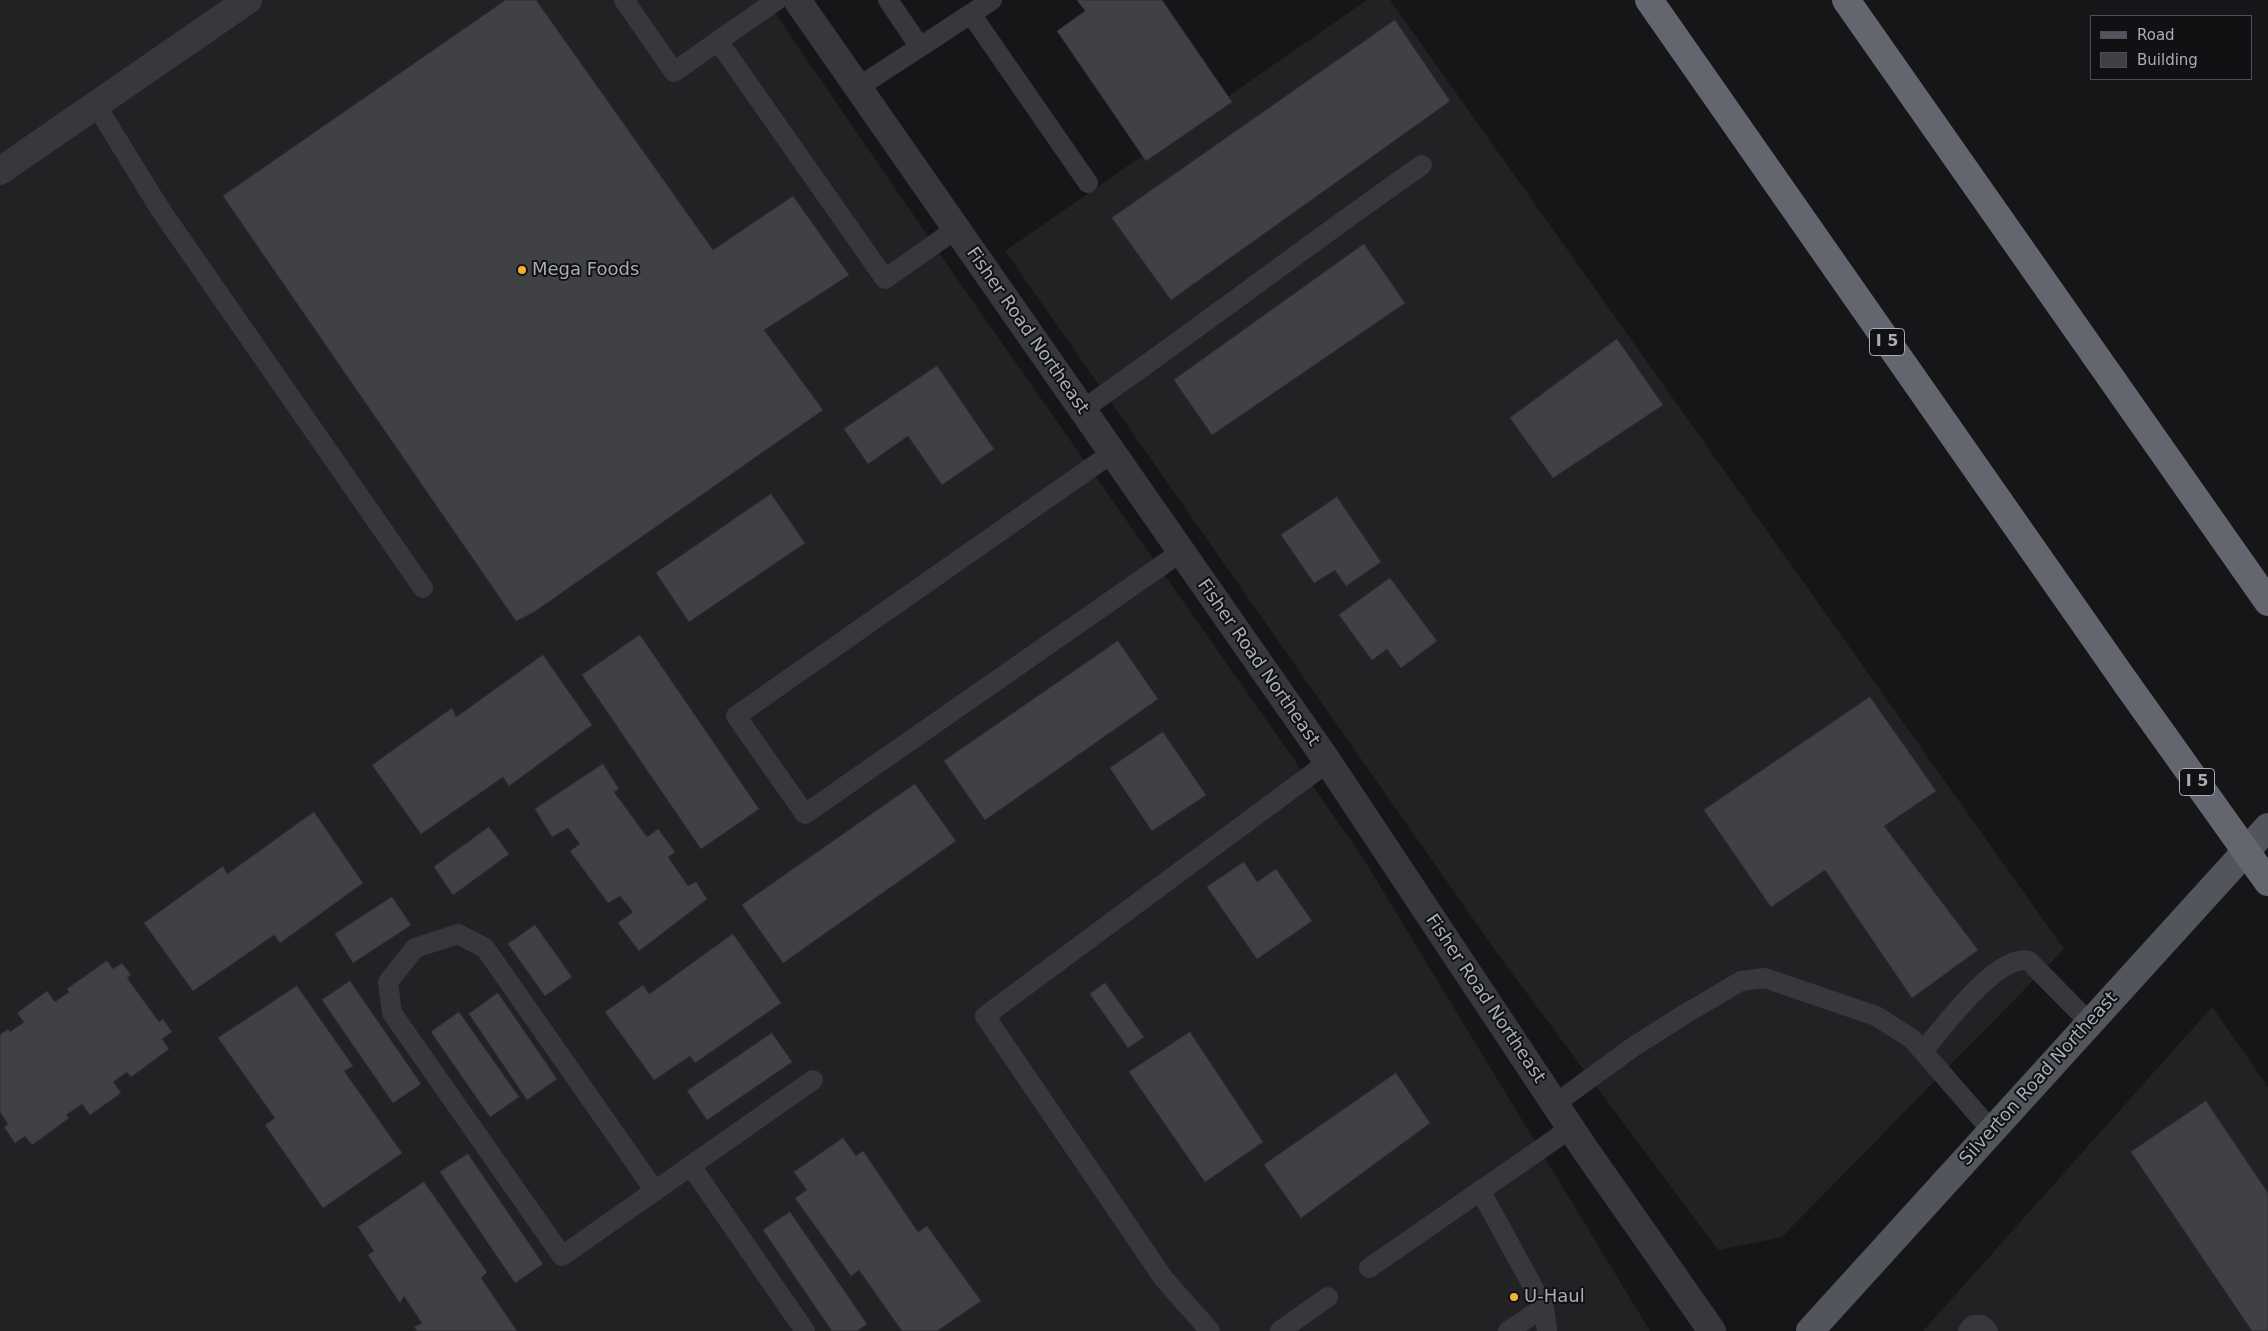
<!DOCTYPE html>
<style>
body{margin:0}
#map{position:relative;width:2268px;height:1331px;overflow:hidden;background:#161618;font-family:"DejaVu Sans",sans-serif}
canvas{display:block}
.legend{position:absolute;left:2090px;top:15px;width:162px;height:65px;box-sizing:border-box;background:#111113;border:1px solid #4d4f55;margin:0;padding:6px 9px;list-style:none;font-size:15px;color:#a8adb8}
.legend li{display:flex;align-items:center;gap:10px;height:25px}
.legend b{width:25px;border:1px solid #4d4f55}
</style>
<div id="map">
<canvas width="2268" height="1331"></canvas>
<ul class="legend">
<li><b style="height:6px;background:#53555c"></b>Road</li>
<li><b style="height:14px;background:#404145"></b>Building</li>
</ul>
</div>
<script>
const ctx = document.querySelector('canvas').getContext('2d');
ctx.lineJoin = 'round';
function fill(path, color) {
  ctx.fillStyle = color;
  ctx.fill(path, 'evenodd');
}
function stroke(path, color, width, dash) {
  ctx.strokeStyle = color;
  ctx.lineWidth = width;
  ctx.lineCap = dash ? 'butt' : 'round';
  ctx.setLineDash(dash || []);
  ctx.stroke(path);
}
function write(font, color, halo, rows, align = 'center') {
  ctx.font = font + ' "DejaVu Sans",sans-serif';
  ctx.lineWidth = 4;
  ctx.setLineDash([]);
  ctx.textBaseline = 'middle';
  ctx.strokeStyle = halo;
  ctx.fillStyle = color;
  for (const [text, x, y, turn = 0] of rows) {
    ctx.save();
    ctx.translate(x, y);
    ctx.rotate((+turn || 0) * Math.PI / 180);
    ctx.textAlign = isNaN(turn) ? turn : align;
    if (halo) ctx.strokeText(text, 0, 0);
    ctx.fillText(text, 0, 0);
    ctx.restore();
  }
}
fill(new Path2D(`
 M0 0H766L960 283 1363 858 1650 1331H0Z
 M1367 0H1390L2064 949 1782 1237 1718 1250 1497 953 1005 251Z
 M2212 1007 2268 1087V1331H1923Z`), '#222225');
const building = new Path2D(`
 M506 0H536L713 250 793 196 849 275 764 330 823 410 534 612 516 621 223 196Z
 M1077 0H1162L1232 102 1146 161 1057 31 1085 11Z
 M1395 20 1450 101 1171 300 1112 218Z
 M1364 244 1405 303 1212 435 1174 380Z
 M1617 339 1663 405 1553 478 1510 418Z
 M937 366 994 449 942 485 908 436 868 464 844 429Z
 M771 494 805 543 689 622 656 573Z
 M1337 497 1381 562 1346 586 1335 570 1314 583 1281 535Z
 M1390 578 1437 641 1401 668 1387 649 1372 660 1339 615Z
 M640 635 759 809 701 849 582 675Z
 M1118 641 1158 699 985 820 944 761Z
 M543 655 592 725 509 786 503 777 421 834 372 765 452 708 456 717Z
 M1870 697 1936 791 1884 826 1978 950 1912 998 1825 870 1771 907 1704 810Z
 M1163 732 1206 795 1152 831 1110 768Z
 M603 764 619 789 614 792 647 837 658 829 675 852 668 857 688 886 696 882 707 899 639 951 618 923 633 912 620 896 608 903 570 851 580 844 568 828 552 837 535 809Z
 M915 784 956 841 783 963 742 905Z
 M314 812 363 883 280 943 274 935 193 991 144 923 223 866 227 874Z
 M489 827 509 854 453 895 434 867Z
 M1244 862 1257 882 1276 869 1312 921 1257 959 1207 887Z
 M392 897 411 925 353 963 335 934Z
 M535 925 572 977 545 996 508 944Z
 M733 934 781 1003 695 1063 690 1056 654 1080 605 1012 643 985 649 994Z
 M107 961 113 969 122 963 131 975 127 978 159 1022 163 1019 172 1032 162 1039 169 1049 131 1077 127 1072 113 1082 121 1093 90 1115 82 1104 66 1115 69 1118 32 1145 25 1136 15 1143 4 1127 8 1124 0 1112V1035L8 1029 10 1032 24 1022 17 1013 47 991 55 1002 69 992 67 989Z
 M350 981 421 1084 393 1103 322 1000Z
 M1105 983 1144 1037 1128 1048 1090 994Z
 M297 986 353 1066 344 1071 402 1153 323 1208 265 1125 275 1118 218 1038Z
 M498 993 557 1079 527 1100 469 1014Z
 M459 1012 519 1097 490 1117 431 1032Z
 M1190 1032 1263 1142 1205 1182 1129 1072Z
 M772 1033 792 1062 707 1120 687 1091Z
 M1396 1073 1430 1123 1301 1218 1264 1165Z
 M2206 1101 2268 1193V1331H2252L2131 1152Z
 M843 1138 856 1156 863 1151 918 1232 927 1226 981 1301 937 1331H902L859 1270 851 1276 795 1198 807 1190 794 1172Z
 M468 1154 543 1264 515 1283 440 1172Z
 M424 1182 487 1272 481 1278 517 1331H417L414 1327 422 1323 404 1296 400 1303 368 1255 374 1251 358 1227Z
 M790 1212 867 1324 857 1331H832L763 1230Z`);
fill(building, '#404145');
stroke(building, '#303034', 1);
stroke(new Path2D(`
 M624 0 674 72 718 41
 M777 0 718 41 885 279 956 229
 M888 0 920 47
 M971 14 1088 183
 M857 88 992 0
 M96 105 160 209 423 588
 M1082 410C1197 330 1307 245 1422 165
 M1112 453 736 716 805 814 1181 552
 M1923 1051C1942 1029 1998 952 2029 961L2090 1023
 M1555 1104 1633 1047 1685 1014 1741 981 1765 978 1876 1016 1912 1039 1992 1131
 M691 1166 805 1331
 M1480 1190 1544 1307 1547 1331
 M655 1191 485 948 458 934 415 948 388 982 392 1013 562 1256 813 1080
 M1369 1268 1571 1128
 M1210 1331 1164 1279 985 1016 1328 762
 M1280 1331 1328 1297
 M1508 1331 1544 1307
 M1968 1331 1973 1325H1982L1988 1331`), '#37383d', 20);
stroke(new Path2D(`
 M797 0 1328 762 1584 1148 1712 1331
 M0 171 248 0`), '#37383d', 28);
stroke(new Path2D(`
 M1810 1331 2268 827`), '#53555c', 28);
stroke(new Path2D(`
 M1649 0 2126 683
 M1846 0 2268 602`), '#63666e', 28);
stroke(new Path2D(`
 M2126 683 2268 882`), '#63666e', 28);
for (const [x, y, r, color] of [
 [522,270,5,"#f2b134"],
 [1514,1297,5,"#f2b134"]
]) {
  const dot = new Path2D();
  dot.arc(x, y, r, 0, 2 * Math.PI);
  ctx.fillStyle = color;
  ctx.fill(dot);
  stroke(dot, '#111113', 2);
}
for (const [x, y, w] of [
 [1887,342,35],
 [2197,782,35]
]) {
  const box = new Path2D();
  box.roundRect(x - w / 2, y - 13.5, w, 27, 4);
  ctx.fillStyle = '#111113';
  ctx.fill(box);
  stroke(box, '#a8adb8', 1);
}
write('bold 16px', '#a8adb8', null, [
 ["I 5",1887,342],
 ["I 5",2197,782]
]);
write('18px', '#a8adb8', '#111113', [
 ["Mega Foods",532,270],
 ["U-Haul",1524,1297]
], 'left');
write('18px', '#a8adb8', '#111113', [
 ["Fisher Road Northeast",1027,331,55],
 ["Fisher Road Northeast",1258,663,55],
 ["Fisher Road Northeast",1485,999,56],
 ["Silverton Road Northeast",2039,1079,-48]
]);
</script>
